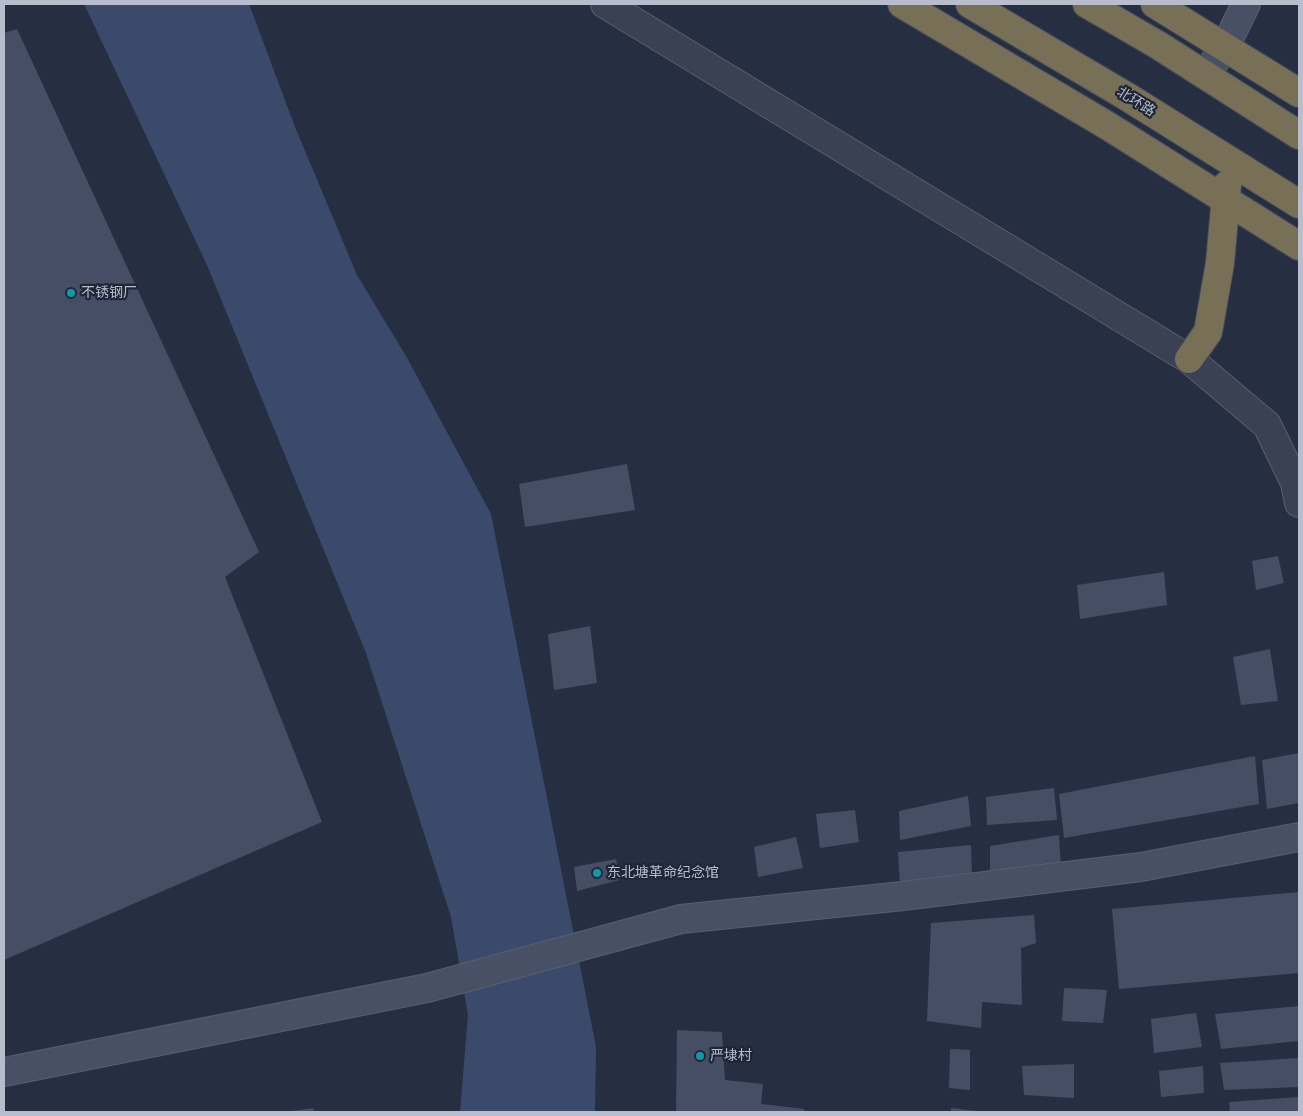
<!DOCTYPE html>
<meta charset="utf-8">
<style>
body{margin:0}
#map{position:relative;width:1303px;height:1116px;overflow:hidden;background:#262f42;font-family:Manrope,sans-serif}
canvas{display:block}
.frame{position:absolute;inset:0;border:5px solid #b7bdcc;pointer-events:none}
</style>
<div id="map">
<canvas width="1303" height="1116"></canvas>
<div class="frame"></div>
</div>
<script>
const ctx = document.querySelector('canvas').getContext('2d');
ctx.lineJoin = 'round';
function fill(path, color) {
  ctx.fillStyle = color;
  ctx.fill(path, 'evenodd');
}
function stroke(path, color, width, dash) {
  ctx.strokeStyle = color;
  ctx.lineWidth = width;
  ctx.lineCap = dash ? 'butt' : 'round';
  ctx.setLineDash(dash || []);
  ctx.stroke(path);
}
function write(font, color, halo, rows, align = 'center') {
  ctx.font = font + ' Manrope,"Noto Sans SC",sans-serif';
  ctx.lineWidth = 4.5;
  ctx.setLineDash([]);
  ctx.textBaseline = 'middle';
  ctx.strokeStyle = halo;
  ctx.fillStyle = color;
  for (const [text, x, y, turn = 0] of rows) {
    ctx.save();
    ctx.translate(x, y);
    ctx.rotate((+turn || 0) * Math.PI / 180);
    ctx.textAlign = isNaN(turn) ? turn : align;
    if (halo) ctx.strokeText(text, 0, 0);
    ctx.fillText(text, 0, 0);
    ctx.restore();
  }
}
fill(new Path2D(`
 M84 4H249L295 127 357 275 406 356 491 514 596 1047 595 1112H460L468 1015 451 917 366 653 207 265Z`), '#3b4a6b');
fill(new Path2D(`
 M17 29 259 552 225 577 322 822 4 960V33Z
 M627 464 635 510 525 527 519 484Z
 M1278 556 1284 583 1256 590 1252 561Z
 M1164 572 1167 605 1080 619 1077 585Z
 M590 626 597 683 554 690 548 634Z
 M1270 649 1278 701 1241 705 1233 657Z
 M1299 753V803L1267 809 1262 760Z
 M1255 756 1259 804 1064 838 1059 794Z
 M1054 788 1057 820 987 825 986 797Z
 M968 796 971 826 900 840 899 811Z
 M855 810 859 842 820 848 816 814Z
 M1059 835 1061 868 990 876V846Z
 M796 837 803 868 758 877 754 847Z
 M971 845 972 876 900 884 898 852Z
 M616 859 620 880 577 891 574 867Z
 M1299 892V973L1119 989 1112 909Z
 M1034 915 1036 943 1021 948 1022 1005 982 1002 981 1028 927 1021 931 923Z
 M1064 988 1107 990 1103 1023 1062 1021Z
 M1299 1006V1041L1221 1049 1215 1014Z
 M1196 1013 1202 1047 1154 1053 1151 1019Z
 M677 1030 722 1032 725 1080 763 1084 761 1104 804 1109V1112H676Z
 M950 1049 970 1050V1090L949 1088Z
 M1299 1058V1087L1224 1090 1220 1063Z
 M1074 1064V1098L1024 1095 1022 1066Z
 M1203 1066 1204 1093 1161 1097 1159 1071Z
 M1299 1097V1112H1230L1229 1102Z
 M313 1108 314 1112H292V1111Z
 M951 1108 977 1111V1112H951Z`), '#454e64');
const street = new Path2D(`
 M605 4 1189 359 1267 425 1295 483 1299 503`);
const secondary = new Path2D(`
 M1205 75 1225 47 1246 4
 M4 1072 427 988 681 919 903 896 1141 867 1299 837`);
const highway = new Path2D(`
 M902 4 1108 126 1299 246
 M970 4 1126 96 1299 204
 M1087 4 1158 45 1299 135
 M1155 4 1299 93
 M1189 359 1208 332 1220 263 1227 185`);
stroke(street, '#585f6f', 30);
stroke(secondary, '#585f6f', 30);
stroke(highway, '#454c5c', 30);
stroke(street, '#3a4152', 28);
stroke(secondary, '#485065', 28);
stroke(highway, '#786f57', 28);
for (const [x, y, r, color] of [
 [71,293,5,"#0f9aa8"],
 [597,873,5,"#0f9aa8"],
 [700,1056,5,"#0f9aa8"]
]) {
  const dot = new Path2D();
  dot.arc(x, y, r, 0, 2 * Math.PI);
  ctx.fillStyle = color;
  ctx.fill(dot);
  stroke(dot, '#1f2637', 2);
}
write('14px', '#b7bdcc', '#1f2637', [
 ["北环路",1136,102,32]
]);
write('14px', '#b7bdcc', '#1f2637', [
 ["不锈钢厂",81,293],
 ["东北塘革命纪念馆",607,873],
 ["严埭村",710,1056]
], 'left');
</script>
